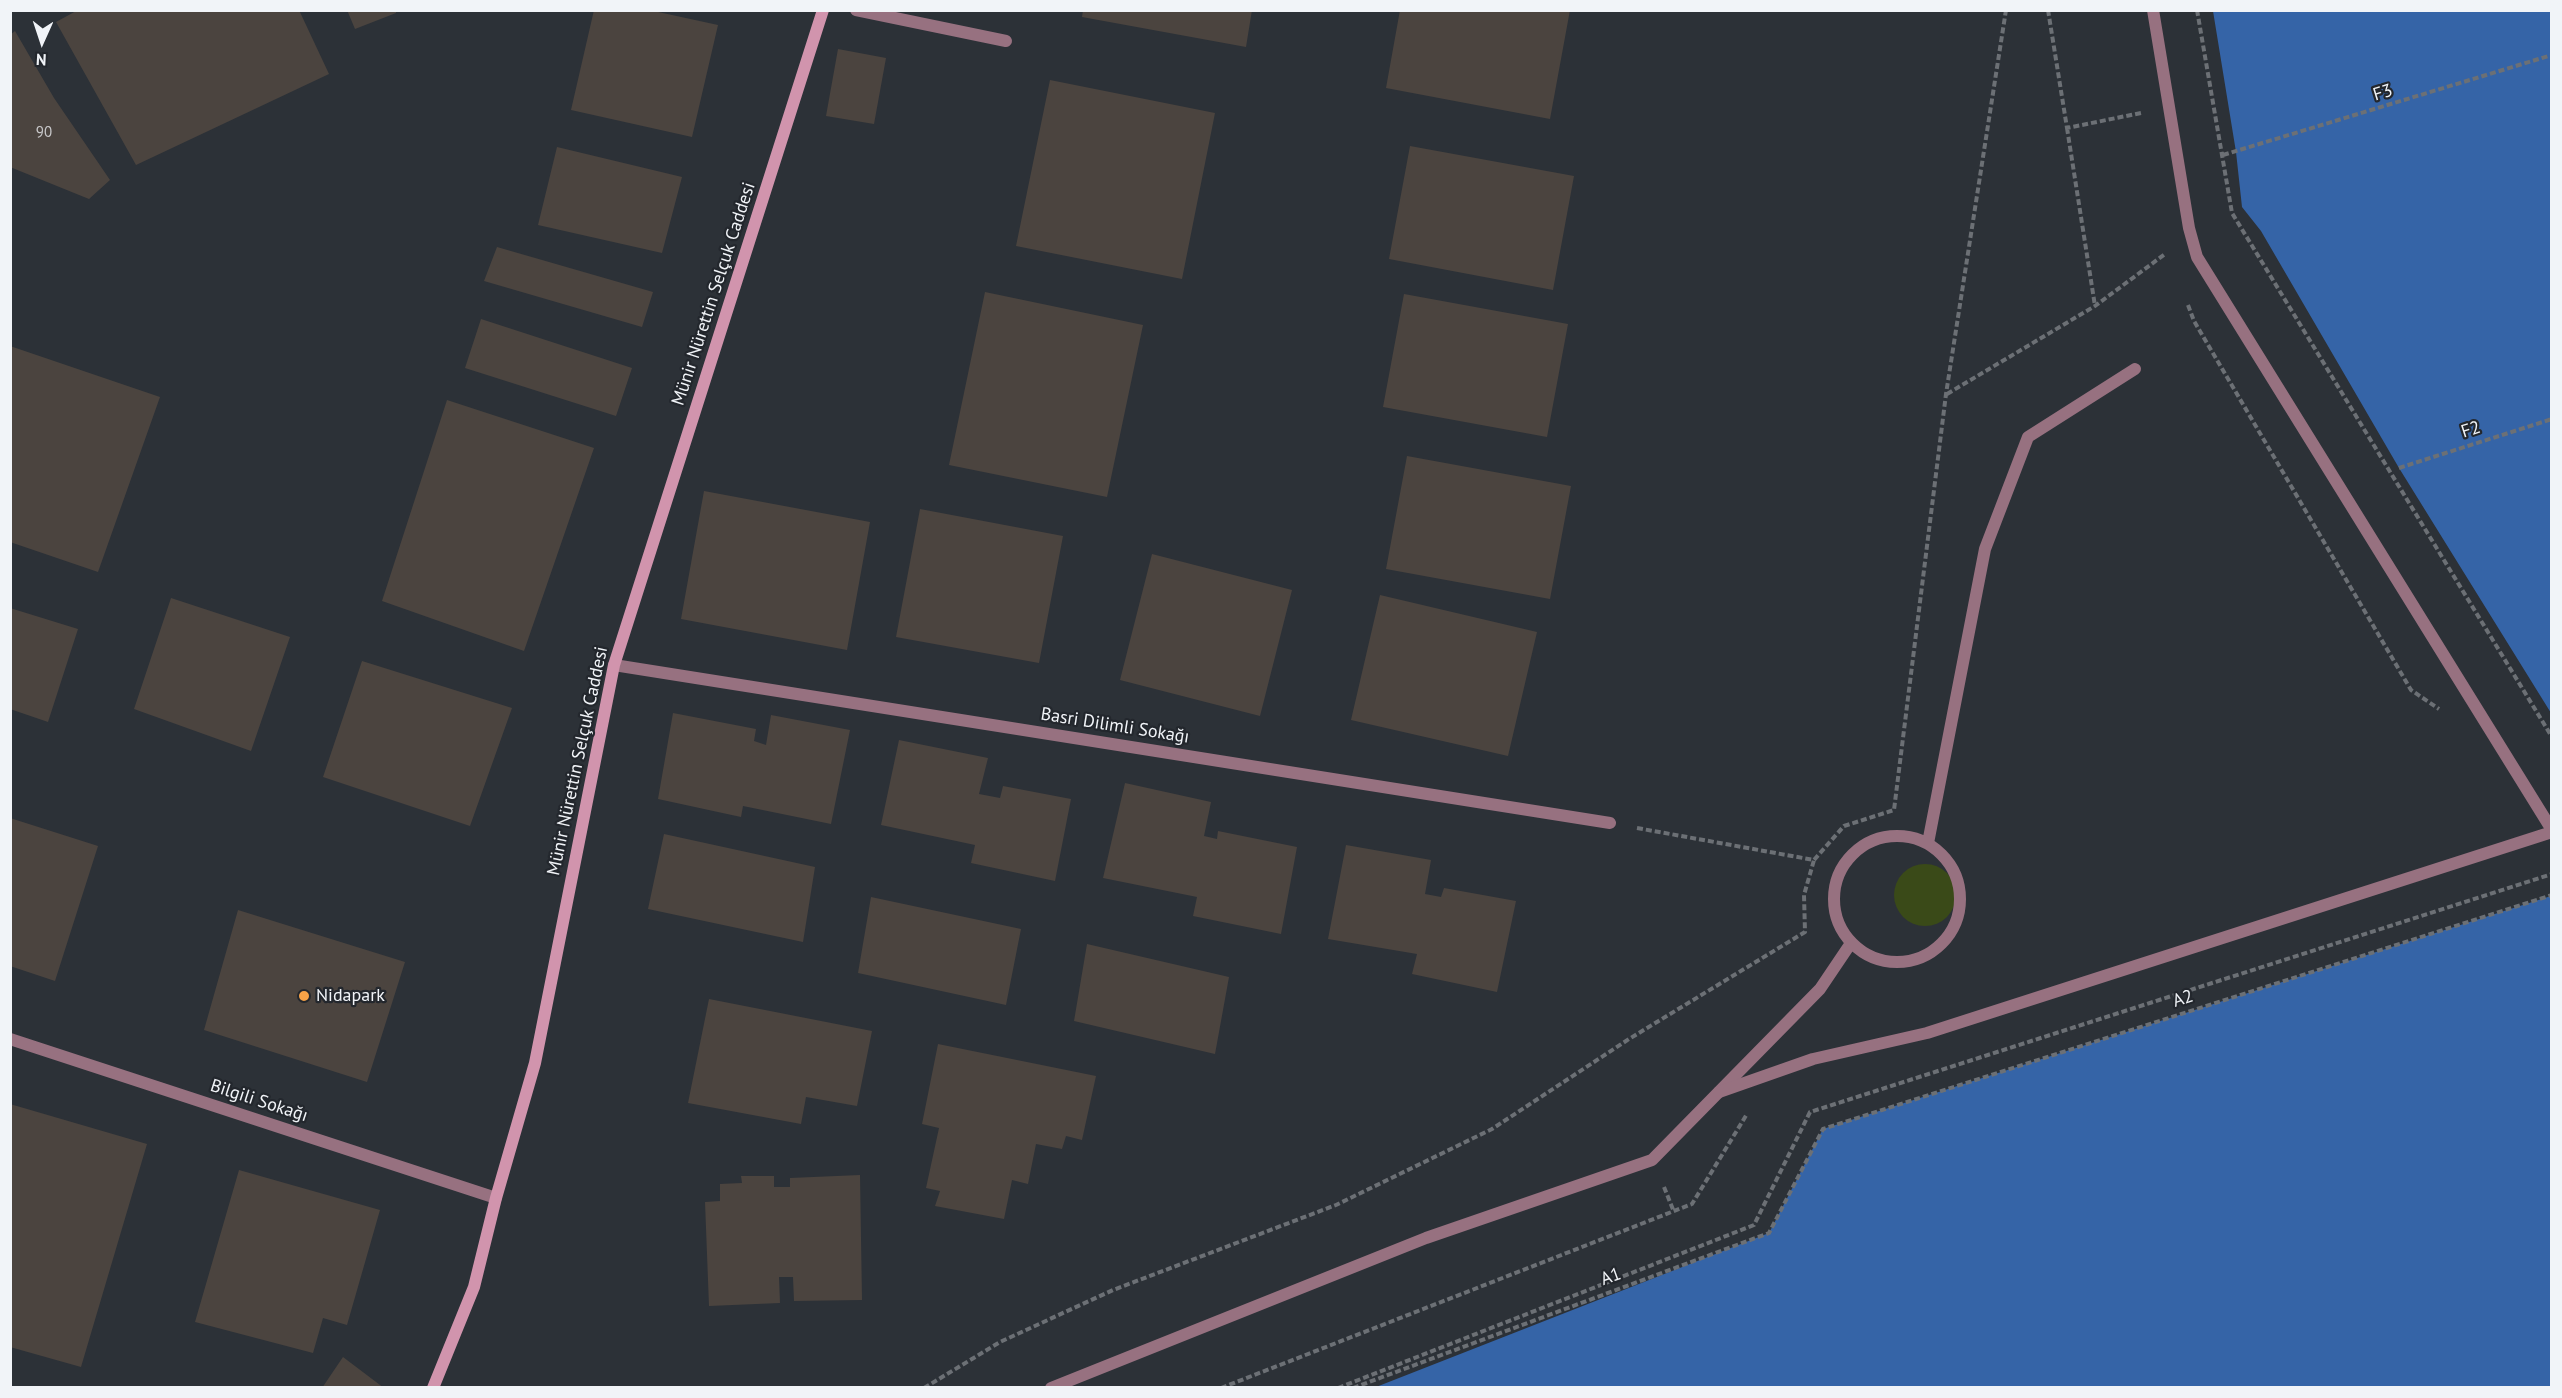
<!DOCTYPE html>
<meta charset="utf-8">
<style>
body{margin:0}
#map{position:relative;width:2562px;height:1398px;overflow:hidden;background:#2c3137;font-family:"PT Sans",sans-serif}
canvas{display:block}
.frame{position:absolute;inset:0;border:12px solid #f1f4f8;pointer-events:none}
.north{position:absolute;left:12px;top:12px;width:60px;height:60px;-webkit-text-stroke:4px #23272d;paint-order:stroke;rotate:183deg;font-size:16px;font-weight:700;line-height:24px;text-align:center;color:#f1f4f8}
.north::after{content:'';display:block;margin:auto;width:21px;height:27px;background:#f1f4f8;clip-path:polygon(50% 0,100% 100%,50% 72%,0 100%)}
</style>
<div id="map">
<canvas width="2562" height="1398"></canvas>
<div class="frame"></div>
<div class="north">N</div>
</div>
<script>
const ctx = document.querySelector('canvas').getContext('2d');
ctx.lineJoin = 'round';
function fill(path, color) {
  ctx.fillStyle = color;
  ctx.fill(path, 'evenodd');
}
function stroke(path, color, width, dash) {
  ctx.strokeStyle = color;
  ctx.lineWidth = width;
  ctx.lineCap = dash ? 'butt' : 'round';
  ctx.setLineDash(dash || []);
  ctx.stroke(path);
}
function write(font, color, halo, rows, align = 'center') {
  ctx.font = font + ' "PT Sans",sans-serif';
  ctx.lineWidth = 4.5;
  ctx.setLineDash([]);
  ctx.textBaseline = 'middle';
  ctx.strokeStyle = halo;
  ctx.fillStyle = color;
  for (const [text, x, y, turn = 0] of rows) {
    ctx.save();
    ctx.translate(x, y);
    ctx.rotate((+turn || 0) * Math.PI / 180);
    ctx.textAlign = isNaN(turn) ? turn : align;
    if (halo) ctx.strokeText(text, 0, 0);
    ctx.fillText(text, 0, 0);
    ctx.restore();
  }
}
fill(new Path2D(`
 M1894 895a31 31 0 1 1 62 0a31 31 0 1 1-62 0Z`), '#3a4a18');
fill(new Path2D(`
 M2213 11H2551V713L2399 468 2261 231 2242 207 2236 152Z
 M2551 896V1387H1376L1769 1233 1823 1129Z`), '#3564a7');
fill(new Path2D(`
 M78 10H299L329 74 136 165 56 22Z
 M347 10H396V13L355 29Z
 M594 10H649L718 25 692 137 571 110Z
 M1083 10H1252L1246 47 1082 17Z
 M1400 10H1570L1550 119 1386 88Z
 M15 31 54 98 110 180 89 199 10 167V35Z
 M838 49 886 58 874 124 826 116Z
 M1050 80 1215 113 1182 279 1016 246Z
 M1410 146 1574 176 1553 290 1389 259Z
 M557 147 682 177 662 253 538 225Z
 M497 247 653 292 642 327 484 281Z
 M985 292 1143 325 1107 497 949 465Z
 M1404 294 1568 324 1547 437 1383 407Z
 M481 319 632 368 616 416 465 368Z
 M10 346 160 397 98 572 10 542Z
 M447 400 594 448 524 651 382 601Z
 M1407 456 1571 486 1550 599 1386 569Z
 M704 491 870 522 847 650 681 619Z
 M920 509 1063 536 1039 663 896 637Z
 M1152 554 1292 590 1260 716 1120 680Z
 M1380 595 1537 632 1508 756 1351 720Z
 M171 598 290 637 251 751 134 709Z
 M10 608 78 629 48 722 10 709Z
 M362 661 512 708 470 826 323 777Z
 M673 713 756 729 754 741 766 745 771 715 850 730 831 824 743 806 741 817 658 799Z
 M899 740 988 758 979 794 1000 798 1003 786 1071 799 1055 881 971 863 975 845 881 825Z
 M1125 783 1211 802 1204 836 1217 839 1218 831 1297 847 1281 934 1193 916 1197 897 1103 878Z
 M10 818 98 846 55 981 10 966Z
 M664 834 815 867 803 942 648 909Z
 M1346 845 1431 860 1425 894 1441 897 1444 888 1516 901 1497 992 1412 974 1417 954 1328 939Z
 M871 897 1021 929 1006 1005 858 973Z
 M238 910 405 962 367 1082 204 1030Z
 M1087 944 1229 977 1215 1054 1074 1021Z
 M709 999 872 1031 857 1106 806 1097 801 1124 688 1103Z
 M938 1044 1096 1076 1082 1140 1066 1136 1062 1149 1036 1144 1028 1184 1012 1180 1004 1219 935 1206 940 1191 926 1188 939 1128 922 1124Z
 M10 1104 147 1144 81 1367 10 1347Z
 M239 1170 380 1210 347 1325 323 1318 313 1353 195 1322Z
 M860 1175 862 1300 794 1301 793 1277H779L780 1303 709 1306 705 1202 720 1201V1184L742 1183 741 1176H774V1187H790V1178Z
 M343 1357 384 1388H322Z`), '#4b443f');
stroke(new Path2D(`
 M2048 10 2067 128 2141 113
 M2197 10 2232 213 2552 737
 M2067 128 2095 306
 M2223 155 2552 55
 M2188 305 2194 321 2411 690 2439 709
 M1947 394 2095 306 2165 254
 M2399 468 2552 419
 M1637 828 1814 860 1844 826 1894 810 1946 394 2006 10
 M1664 1187 1674 1212
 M924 1388 1000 1342 1113 1290 1336 1205 1492 1129 1629 1039 1805 932 1804 895 1814 860
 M1221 1388 1692 1204 1747 1114
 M1338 1388 1754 1225 1810 1112 2552 874
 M1353 1388 1769 1233 1823 1129 2552 895`), '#6c7075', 4, [6, 3]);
stroke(new Path2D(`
 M856 10 1006 41
 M1834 899a63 63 0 1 1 126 0a63 63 0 1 1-126 0Z
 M1928 843 1985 549 2028 437 2135 369
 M1051 1388 1426 1238 1652 1160 1820 989 1851 943`), '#977180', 12);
stroke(new Path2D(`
 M2153 10 2189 228 2197 257 2552 830
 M614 665 1610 823
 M10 1039 496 1198
 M1719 1092 1813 1059 1927 1033 2552 832`), '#977180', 12);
stroke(new Path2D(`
 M433 1388 474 1287 496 1198 535 1063 614 665 823 10`), '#d194ad', 12);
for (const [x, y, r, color] of [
 [304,996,6,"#f6a247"]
]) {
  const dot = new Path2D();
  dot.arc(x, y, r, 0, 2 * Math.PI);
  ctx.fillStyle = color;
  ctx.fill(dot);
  stroke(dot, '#23272d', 2);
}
write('15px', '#c8c8ca', null, [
 ["90",44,133]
]);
write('18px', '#f1f4f8', '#23272d', [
 ["F3",2383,93,-17],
 ["Münir Nürettin Selçuk Caddesi",714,294,-72],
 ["F2",2471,430,-18],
 ["Basri Dilimli Sokağı",1115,726,9],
 ["Münir Nürettin Selçuk Caddesi",578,761,-78],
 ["A2",2183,999,-18],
 ["Bilgili Sokağı",259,1101,18],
 ["A1",1611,1277,-20]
]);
write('18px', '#f1f4f8', '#23272d', [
 ["Nidapark",316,996]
], 'left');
</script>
